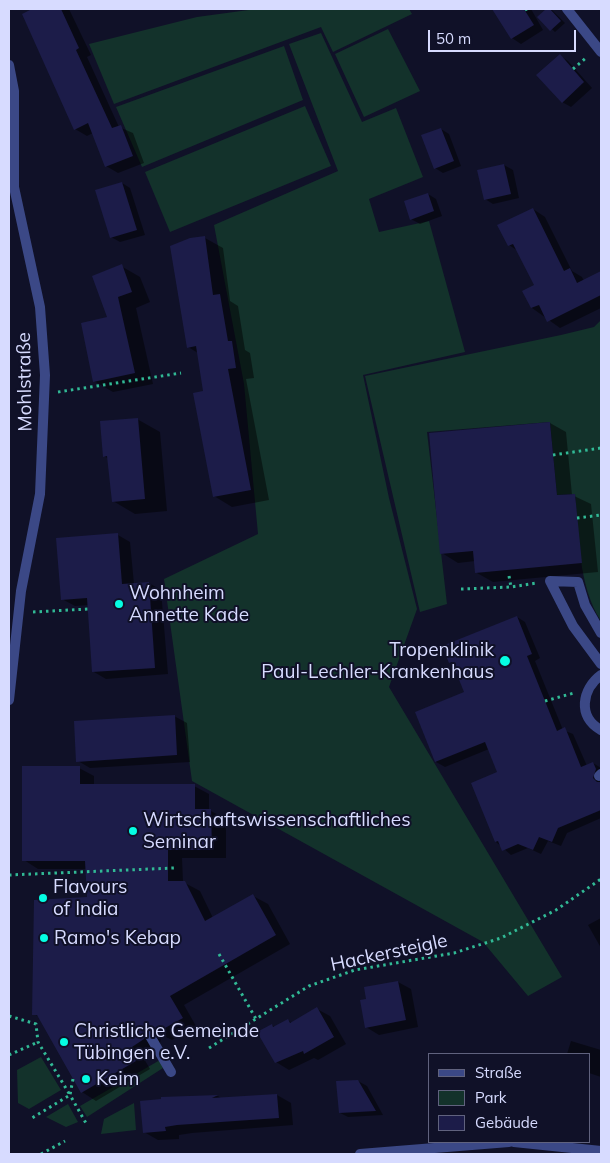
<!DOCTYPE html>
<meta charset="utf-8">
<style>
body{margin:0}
#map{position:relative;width:610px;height:1163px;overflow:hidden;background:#101128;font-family:Mulish,sans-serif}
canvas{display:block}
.frame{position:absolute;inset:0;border:10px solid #d7dbff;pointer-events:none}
.legend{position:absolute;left:428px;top:1053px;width:162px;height:90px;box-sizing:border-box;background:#101128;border:1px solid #60627e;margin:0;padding:6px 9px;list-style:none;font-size:15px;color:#d7dbff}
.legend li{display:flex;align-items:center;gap:10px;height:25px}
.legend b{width:25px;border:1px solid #60627e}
.scale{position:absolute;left:428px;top:30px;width:148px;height:22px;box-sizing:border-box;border:2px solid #d7dbff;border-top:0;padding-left:6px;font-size:15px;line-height:18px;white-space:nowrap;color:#d7dbff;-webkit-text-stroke:4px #101128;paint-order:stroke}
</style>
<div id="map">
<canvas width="610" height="1163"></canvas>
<div class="frame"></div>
<ul class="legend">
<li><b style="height:6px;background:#3b4886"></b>Straße</li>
<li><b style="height:14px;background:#13322b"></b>Park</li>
<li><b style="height:14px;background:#1c1c49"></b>Gebäude</li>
</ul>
<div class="scale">50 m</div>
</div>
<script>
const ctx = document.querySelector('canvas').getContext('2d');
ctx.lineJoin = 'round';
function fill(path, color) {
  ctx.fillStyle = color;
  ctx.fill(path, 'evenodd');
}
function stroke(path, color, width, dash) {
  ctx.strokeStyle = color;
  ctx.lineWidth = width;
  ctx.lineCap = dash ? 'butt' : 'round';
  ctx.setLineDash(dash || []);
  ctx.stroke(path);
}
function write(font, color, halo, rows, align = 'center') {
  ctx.font = font + ' Mulish,sans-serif';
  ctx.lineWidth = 4;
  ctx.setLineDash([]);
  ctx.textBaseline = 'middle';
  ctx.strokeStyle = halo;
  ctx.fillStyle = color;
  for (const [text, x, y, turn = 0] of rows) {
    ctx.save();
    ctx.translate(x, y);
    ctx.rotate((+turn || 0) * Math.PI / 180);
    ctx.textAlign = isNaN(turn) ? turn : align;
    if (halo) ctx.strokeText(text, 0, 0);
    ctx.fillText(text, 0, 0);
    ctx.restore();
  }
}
fill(new Path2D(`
 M256 9H409L412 14 333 52 321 27 114 104 89 44 197 17Z
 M388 29 420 91 364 117 335 54Z
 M321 33 362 122 396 108 423 177 369 199 379 232 429 221 465 352 363 375 389 498 417 609 389 687 562 977 528 996 483 942 192 781 164 579 258 534 244 384 214 225 338 171 289 44Z
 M284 46 303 100 142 167 116 107Z
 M305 106 331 166 170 232 145 172Z
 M601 320V621C578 585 579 536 575 494L557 495 550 422 427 432 447 604 420 612 365 376 561 335 594 327Z
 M41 1057 61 1090 29 1109 18 1103 17 1070Z
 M160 1060 163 1068 87 1117 80 1106Z
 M134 1103 136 1130 101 1134 104 1119Z
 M68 1104 78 1122 66 1127 46 1117Z`), '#13322b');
fill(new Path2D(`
 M35 9H69L91 55 87 57 119 127 133 133 144 163 118 173 106 166 93 133 87 136 75 129 23 14Z
 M494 9H531L543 30 521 44 512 38Z
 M547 9 552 10 565 23 555 32 539 17Z
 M560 56 568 61 592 88 571 107 562 102Z
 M441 129 449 134 461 166 443 173 435 168Z
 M504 165 513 170 519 198 493 204 485 199 478 171Z
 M122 183 130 188 145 235 120 242 111 237Z
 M428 194 436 199 442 216 420 224 411 219Z
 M533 209 545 217 572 271 582 277 584 281 601 275V308L560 328 532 308 524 292 535 286 518 251 509 245Z
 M205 238 223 248 230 301 238 306 245 350 250 353 254 378 246 379 269 500 232 507 214 496 204 392 198 353 188 347Z
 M121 266 140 277 150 302 136 308 153 384 113 392 94 381Z
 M137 419 160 432 167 511 135 514 113 501 109 459 104 456Z
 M550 423 566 432 572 495 591 504 598 572 493 582 477 573 475 561 458 563 442 553Z
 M118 535 130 542 134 584 149 583 161 590 168 674 106 679 94 672 89 605 75 606 62 599Z
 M517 617 525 622 540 658 535 661 563 730 573 734 587 766 593 763 601 768V818L567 833 561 846 548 841 541 854 528 848 511 855 496 842 499 773 489 749 445 767 436 762 416 712 466 692 455 665 450 663Z
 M174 716 187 723 190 762 90 768 78 761Z
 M79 768 94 776V785L194 786 209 794V810L226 819V858H182L183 882 200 891 213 918 253 896 268 904 290 944 184 1005 196 1026 172 1040 166 1037 161 1038 159 1048 143 1057 150 1069 96 1101 82 1092 41 1018 34 1014 88 899 87 869H38L24 860Z
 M601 918V948L588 925Z
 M398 982 411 989 418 1027 379 1035 366 1027 367 1000Z
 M317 1009 330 1016 346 1044 318 1060 314 1058 289 1070 276 1062 272 1025 275 1027 288 1020 292 1023Z
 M571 1041 601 1050V1077L589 1073V1054H567Z
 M358 1081 367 1086 383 1115 348 1117 340 1113Z
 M277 1095 291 1103 293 1125 192 1133 179 1135V1139L158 1140 144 1132 162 1098 218 1096 222 1099Z`), '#0007');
fill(new Path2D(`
 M32 9H61L79 48 76 50 112 128 121 125 133 156 105 167 88 123 74 130 22 14Z
 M492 9H524L534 25 511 39Z
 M546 9H550L561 21 550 31 537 17Z
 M560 54 584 82 562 103 536 75Z
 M441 128 454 161 434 169 421 135Z
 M504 164 511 194 484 200 477 170Z
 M122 182 137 230 110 238 95 190Z
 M428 193 434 211 410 220 404 201Z
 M533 208 564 271 570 268 577 283 601 271V295L547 322 539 305 531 308 522 291 534 285 513 244 508 246 497 225Z
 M205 236 213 295 220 294 228 341H232L236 368 228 369 251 490 213 497 193 393 203 391 196 346 187 348 170 246 190 238Z
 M122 264 132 292 118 297 135 373 93 382 81 323 107 317 92 276Z
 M138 418 145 499 112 502 107 456 103 457 100 421Z
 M550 422 557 495 575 494 582 563 475 573 473 551 440 554 429 433Z
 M118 533 122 584 149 582 155 668 92 672 87 598 61 600 56 538Z
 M517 616 532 654 527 656 557 731 565 727 581 767 593 762 596 769 593 778 597 782H601V810L558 828 552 842 539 837 533 850 518 844 502 851 498 841 495 842 471 783 497 772 485 742 435 762 415 712 464 692 452 662 449 663 442 646Z
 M175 715 177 755 76 762 74 721Z
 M22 766H80V784H195V809H211L212 850H168V881H185L205 921 253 894 276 935 170 996 183 1018 156 1033 150 1029 146 1030 144 1039 129 1049 136 1061 81 1093 37 1015H32L34 900 87 897 85 861H22Z
 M398 981 406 1020 365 1028 360 1000 366 999 364 987Z
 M317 1007 334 1037 304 1054 303 1051 275 1063 257 1032 272 1024 273 1027 288 1019 290 1023Z
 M358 1080 376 1111 339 1113 336 1081Z
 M277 1094 279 1118 177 1125 165 1127 166 1131 143 1133 140 1101 161 1099V1097L218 1095 212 1098Z`), '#1c1c49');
stroke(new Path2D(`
 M525 10 527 9
 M573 69 587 57
 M58 392 181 373
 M553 455 601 448
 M577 518 601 515
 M509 576 511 587
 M461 589 511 587 537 583
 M33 612 88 609
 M545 701 574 693
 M9 875 174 868
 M219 954 256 1019
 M9 1016 36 1024 38 1042 70 1095 32 1118
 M209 1048 309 986 355 970 454 953 501 938 556 910 601 879
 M9 1055 38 1042
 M73 1079 70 1095 87 1125
 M41 1154 65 1141`), '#31b995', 3, [2.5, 4]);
stroke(new Path2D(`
 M601 633 585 605 578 582 550 581 573 626 601 664
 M150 1036 171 1072`), '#3b4886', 10);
stroke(new Path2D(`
 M567 9 601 52
 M9 65 14 91V187L40 307 45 375 40 494 21 591 9 700
 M601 675C582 689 577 717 601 730
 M599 776 601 774
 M514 1142 601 1151
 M360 1154 509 1142`), '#3b4886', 10);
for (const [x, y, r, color] of [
 [119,604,5,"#05fde3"],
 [505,661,6,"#05fde3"],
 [133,831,5,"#05fde3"],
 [43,898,5,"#05fde3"],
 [44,938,5,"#05fde3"],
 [64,1042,5,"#05fde3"],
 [86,1079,5,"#05fde3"]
]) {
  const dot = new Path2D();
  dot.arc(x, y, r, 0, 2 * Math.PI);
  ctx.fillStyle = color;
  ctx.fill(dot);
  stroke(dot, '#101128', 2);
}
write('19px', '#d7dbff', '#101128', [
 ["Mohlstraße",25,382,-91],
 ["Hackersteigle",389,953,-12]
]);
write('19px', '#d7dbff', '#101128', [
 ["Wohnheim",129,593],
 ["Annette Kade",129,615],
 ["Tropenklinik",494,650,"right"],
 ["Paul-Lechler-Krankenhaus",494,672,"right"],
 ["Wirtschaftswissenschaftliches",143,820],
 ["Seminar",143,842],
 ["Flavours",53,887],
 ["of India",53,909],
 ["Ramo's Kebap",54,938],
 ["Christliche Gemeinde",74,1031],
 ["Tübingen e.V.",74,1053],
 ["Keim",96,1079]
], 'left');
</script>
